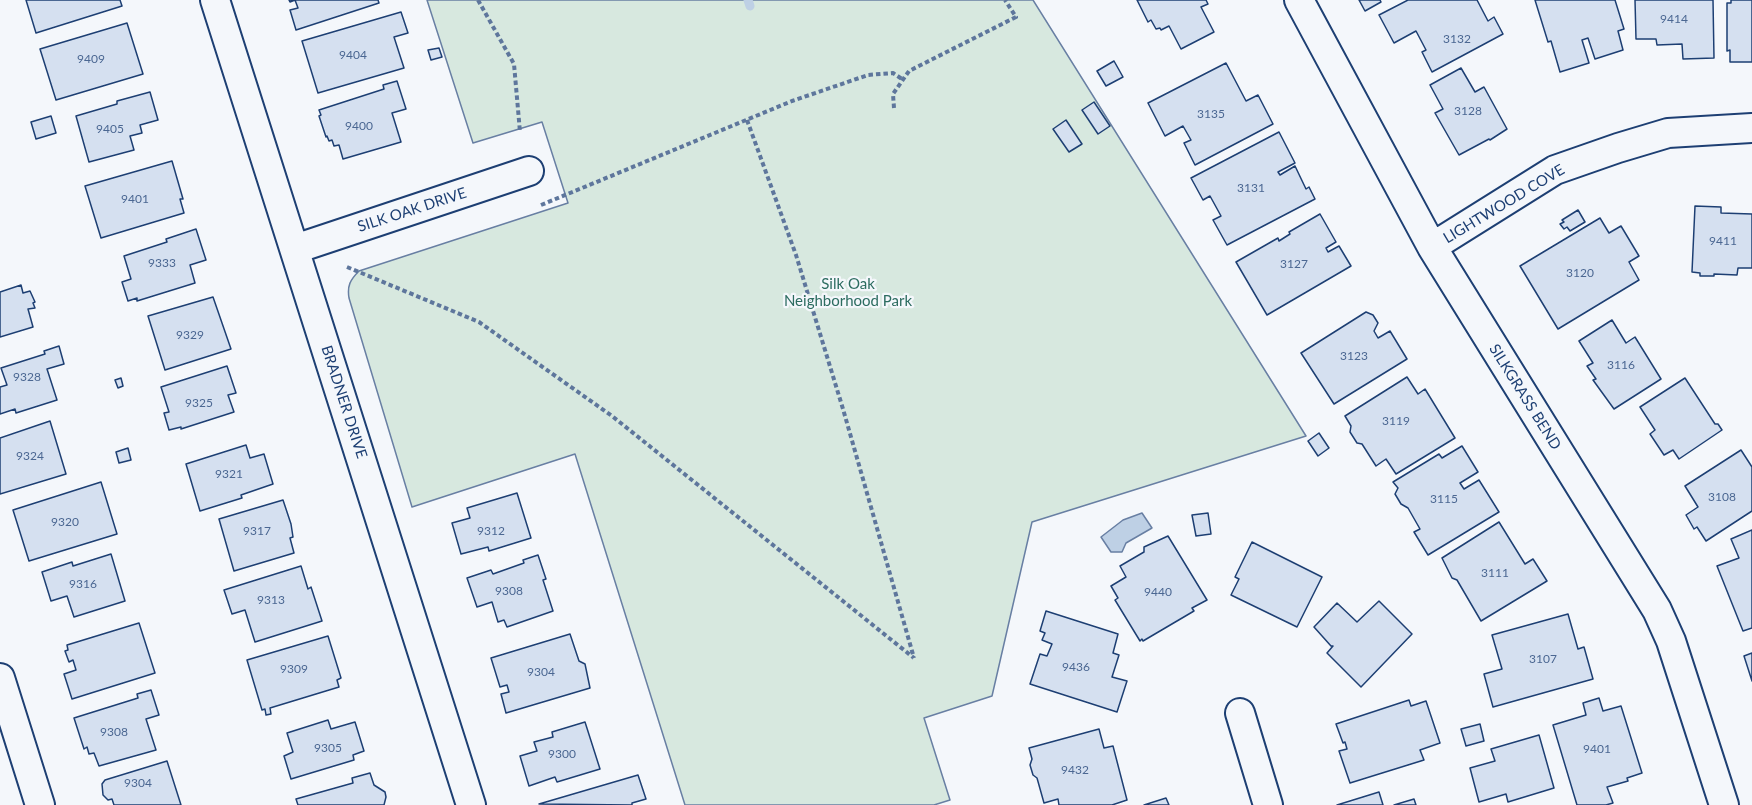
<!DOCTYPE html>
<style>
body{margin:0}
canvas{display:block;background:#f4f7fb}
</style>
<canvas width="1752" height="805"></canvas>
<script>
const ctx = document.querySelector('canvas').getContext('2d');
ctx.lineJoin = 'round';
function fill(path, color) {
  ctx.fillStyle = color;
  ctx.fill(path, 'evenodd');
}
function stroke(path, color, width, dash) {
  ctx.strokeStyle = color;
  ctx.lineWidth = width;
  ctx.lineCap = dash ? 'butt' : 'round';
  ctx.setLineDash(dash || []);
  ctx.stroke(path);
}
function write(font, color, halo, rows, align = 'center') {
  ctx.font = font + ' Lato,sans-serif';
  ctx.lineWidth = 4.5;
  ctx.setLineDash([]);
  ctx.textBaseline = 'middle';
  ctx.strokeStyle = halo;
  ctx.fillStyle = color;
  for (const [text, x, y, turn = 0] of rows) {
    ctx.save();
    ctx.translate(x, y);
    ctx.rotate((+turn || 0) * Math.PI / 180);
    ctx.textAlign = isNaN(turn) ? turn : align;
    if (halo) ctx.strokeText(text, 0, 0);
    ctx.fillText(text, 0, 0);
    ctx.restore();
  }
}
const green = new Path2D(`
 M427 0H1033L1306 436 1032 522 992 696 924 718 950 800 934 805H685L575 454 412 507 349 298C347 286 350 280 359 271L568 203 542 122 473 143Z`);
fill(green, '#d7e8df');
stroke(green, '#687fa3', 1.5);
const water = new Path2D(`
 M1142 513 1152 528 1126 543 1122 552H1111L1101 537 1123 520Z`);
fill(water, '#bed0e5');
stroke(water, '#687fa3', 1.5);
stroke(new Path2D(`
 M748 0 750 6`), '#bed0e5', 9);
const building = new Path2D(`
 M26 0H120L122 6 36 33Z
 M289 0H378L379 3 296 30 290 10 298 8 295 0 290 2Z
 M1137 0H1206L1208 4 1201 7 1214 32 1181 49 1169 26 1161 30 1160 28 1156 29 1151 20 1148 22Z
 M1359 0H1380L1381 2 1365 11Z
 M1408 0H1477L1488 21 1494 17 1503 34 1432 72 1422 52 1426 50 1416 31 1394 43 1379 15Z
 M1535 0H1615L1624 29 1618 31 1623 50 1595 59 1588 38 1582 40 1589 63 1560 72 1551 41 1548 42Z
 M1635 0H1713L1714 58 1683 59 1682 44 1657 45 1656 39H1636Z
 M1731 0H1752V62H1730V50L1727 51V3H1731Z
 M401 12 408 33 394 37 404 68 318 93 302 41Z
 M127 23 143 74 56 100 40 49Z
 M439 48 442 57 431 60 428 50Z
 M1114 61 1123 77 1106 86 1097 71Z
 M1226 63 1246 101 1258 95 1273 124 1195 165 1184 143 1191 140 1183 126 1165 136 1148 103Z
 M1461 68 1475 92 1484 87 1507 129 1490 140 1489 139 1459 155 1435 113 1443 109 1430 85Z
 M397 81 406 109 392 113 401 142 343 159 339 145 334 146 332 140 329 141 327 136 326 137 319 116 321 115 319 110 384 89 383 85Z
 M150 92 158 120 140 125 142 133 130 136 134 150 89 162 76 116 117 104V101Z
 M1094 102 1110 126 1098 134 1082 110Z
 M51 116 56 133 36 139 31 122Z
 M1066 120 1082 144 1069 152 1053 129Z
 M1279 132 1295 163 1278 172 1280 175 1295 166 1306 189 1309 187 1315 199 1227 245 1213 220 1221 216 1210 196 1203 200 1191 178Z
 M172 161 183 199H180L184 213 101 238 85 186Z
 M1695 206 1721 207V213L1752 214V268H1738L1737 275 1714 274V276H1700V273L1692 272Z
 M1578 210 1585 222 1570 231 1567 227 1564 229 1560 224 1564 222 1562 220Z
 M1320 214 1336 242 1326 248 1328 252 1339 246 1351 266 1267 315 1236 262 1278 238 1279 241 1290 234 1289 232Z
 M1600 218 1609 233 1621 226 1639 256 1629 262 1639 280 1558 329 1520 266Z
 M196 229 206 260 190 265 195 283 137 301V298L128 301 122 282 131 279 124 256 167 242 166 239Z
 M21 285 23 293 30 291 35 302 33 303 35 308 28 309 33 327 0 337V292Z
 M213 297 231 349 165 370 148 316Z
 M1366 312 1373 315 1378 323 1374 331 1378 338 1390 331 1407 359 1334 404 1301 353Z
 M1612 320 1626 343 1635 337 1661 379 1614 409 1593 380 1596 379 1587 366 1593 363 1579 341Z
 M59 346 64 364 47 369 57 400 16 413 15 409 0 414V387L7 385 1 368 45 354 44 351Z
 M227 366 236 393 228 395 234 412 181 429V427L169 430 164 413 169 412 161 387Z
 M1407 377 1418 394 1425 389 1455 438 1396 474 1386 459 1376 466 1362 444 1357 443 1350 432 1351 426 1345 416Z
 M121 378 123 386 118 388 115 380Z
 M1685 378 1715 424H1718L1722 430 1679 459 1673 450 1664 455 1650 434 1655 430 1640 407Z
 M50 421 66 474 0 494V438Z
 M1319 433 1329 448 1318 456 1308 441Z
 M246 445 250 458 264 454 273 484 241 495 242 498 200 511 186 464Z
 M1462 446 1478 472 1460 483 1464 489 1479 480 1499 512 1428 555 1414 532 1420 529 1408 508 1401 504 1395 494 1398 488 1393 482 1439 454 1442 458Z
 M128 448 131 460 119 463 116 452Z
 M1741 450 1752 467V511L1706 541 1697 527 1694 529 1686 515 1698 507 1685 486Z
 M101 482 117 534 29 561 13 510Z
 M517 493 531 538 489 551 488 547 461 554 452 523 470 518 467 508Z
 M283 500 291 524 293 537 290 538 294 553 234 571 219 519Z
 M1208 513 1211 534 1196 536 1192 515Z
 M1499 522 1525 564 1533 559 1547 581 1481 621 1457 580 1452 578 1442 558Z
 M1752 530V628L1743 631 1717 566 1739 558 1731 539Z
 M1168 536 1207 600 1192 608 1194 611 1143 641 1142 639 1140 641 1115 600 1118 598 1111 586 1126 577 1120 566 1144 552V547Z
 M1252 542 1322 577 1297 627 1231 595 1239 579 1235 577Z
 M111 554 125 601 74 617 67 596 51 601 42 572 72 562 73 566Z
 M538 555 546 579 543 580 553 611 507 627 504 620 498 622 492 602 477 607 467 578 491 570 493 574 524 563 523 560Z
 M301 566 308 589 311 587 322 621 255 642 245 610 232 614 224 590Z
 M1379 601 1412 634 1361 687 1327 653 1333 646H1331L1314 627 1337 603 1357 622Z
 M1046 611 1118 634 1113 653 1119 655 1112 677 1127 681 1117 712 1030 684 1040 654 1047 656 1052 644 1042 640 1045 633 1040 631Z
 M1568 614 1578 649 1584 647 1593 679 1493 707 1484 674 1502 669 1492 635Z
 M139 623 155 673 72 699 64 674 76 670 73 660 69 662 65 651 68 650 67 645Z
 M570 634 579 661 585 664 590 688 506 713 501 694 509 692 507 685 500 687 491 658Z
 M328 636 341 678 337 680 339 687 270 708 271 714 266 715 265 709 262 710 247 660Z
 M1752 653V681L1744 656Z
 M151 690 159 715 146 719 156 750 99 766 94 753 89 754 87 747 84 749 74 718 138 698 137 694Z
 M1599 698 1603 711 1621 706 1642 773 1627 778 1628 781 1607 787 1613 803 1606 805H1577L1553 725 1586 715 1583 703Z
 M1409 700 1411 706 1426 701 1440 743 1420 750 1424 760 1350 783 1339 751 1347 749 1345 742 1343 743 1336 724Z
 M328 720 331 729 355 722 364 751 353 755 354 760 291 779 284 756 293 752 287 733Z
 M585 722 600 769 557 782 555 777 529 786 520 756 537 751 534 742 553 737 552 732Z
 M1480 724 1484 741 1466 746 1461 729Z
 M1099 729 1104 748 1113 746 1127 800 1112 805H1059L1058 799 1044 803 1037 778 1033 775 1030 765 1032 759 1029 748Z
 M1539 735 1554 788 1508 802 1506 794 1479 802 1470 768 1495 761 1491 749Z
 M167 761 181 805H114L112 799 108 800 103 795 102 784 105 780Z
 M370 773 374 785 385 792 386 797 384 805H298L296 799 353 783 352 778Z
 M638 775 646 799 632 803V805L539 804Z
 M1379 792 1383 805H1337Z
 M1166 798 1169 805H1144Z
 M1414 799 1416 805H1394Z`);
fill(building, '#d5e0f0');
stroke(building, '#1d3f73', 1.5);
const minor = new Path2D(`
 M215 0 471 805
 M1299 0 1432 247 1657 610 1671 641 1724 805
 M1432 247 1555 170 1618 148 1668 133 1752 128
 M295 249 529 171
 M0 678 40 805
 M1240 713 1268 805`);
stroke(minor, '#1d3f73', 32);
stroke(new Path2D(`
 M478 0 514 64 520 132
 M894 108 893 94 909 71 1016 17 1005 0
 M747 120 796 255 843 409 914 658
 M541 205 792 101 868 75 893 73 902 79
 M347 267 479 322 612 416 914 658`), '#5e769c', 4, [4.5, 3]);
stroke(minor, '#f4f7fb', 28);
write('12px', '#4b6792', null, [
 ["9414",1674,19],
 ["3132",1457,39],
 ["9404",353,55],
 ["9409",91,59],
 ["3128",1468,111],
 ["3135",1211,114],
 ["9400",359,126],
 ["9405",110,129],
 ["3131",1251,188],
 ["9401",135,199],
 ["9411",1723,241],
 ["9333",162,263],
 ["3127",1294,264],
 ["3120",1580,273],
 ["9329",190,335],
 ["3123",1354,356],
 ["3116",1621,365],
 ["9328",27,377],
 ["9325",199,403],
 ["3119",1396,421],
 ["9324",30,456],
 ["9321",229,474],
 ["3108",1722,497],
 ["3115",1444,499],
 ["9320",65,522],
 ["9317",257,531],
 ["9312",491,531],
 ["3111",1495,573],
 ["9316",83,584],
 ["9308",509,591],
 ["9440",1158,592],
 ["9313",271,600],
 ["3107",1543,659],
 ["9436",1076,667],
 ["9309",294,669],
 ["9304",541,672],
 ["9308",114,732],
 ["9305",328,748],
 ["9401",1597,749],
 ["9300",562,754],
 ["9432",1075,770],
 ["9304",138,783]
]);
write('15px', '#1d3f73', '#f4f7fb', [
 ["LIGHTWOOD COVE",1504,204,-31],
 ["SILK OAK DRIVE",412,210,-18],
 ["SILKGRASS BEND",1525,397,58],
 ["BRADNER DRIVE",344,402,72]
]);
write('15px', '#2c6c60', '#f4f7fb', [
 ["Silk Oak",848,284],
 ["Neighborhood Park",848,301]
]);
</script>
